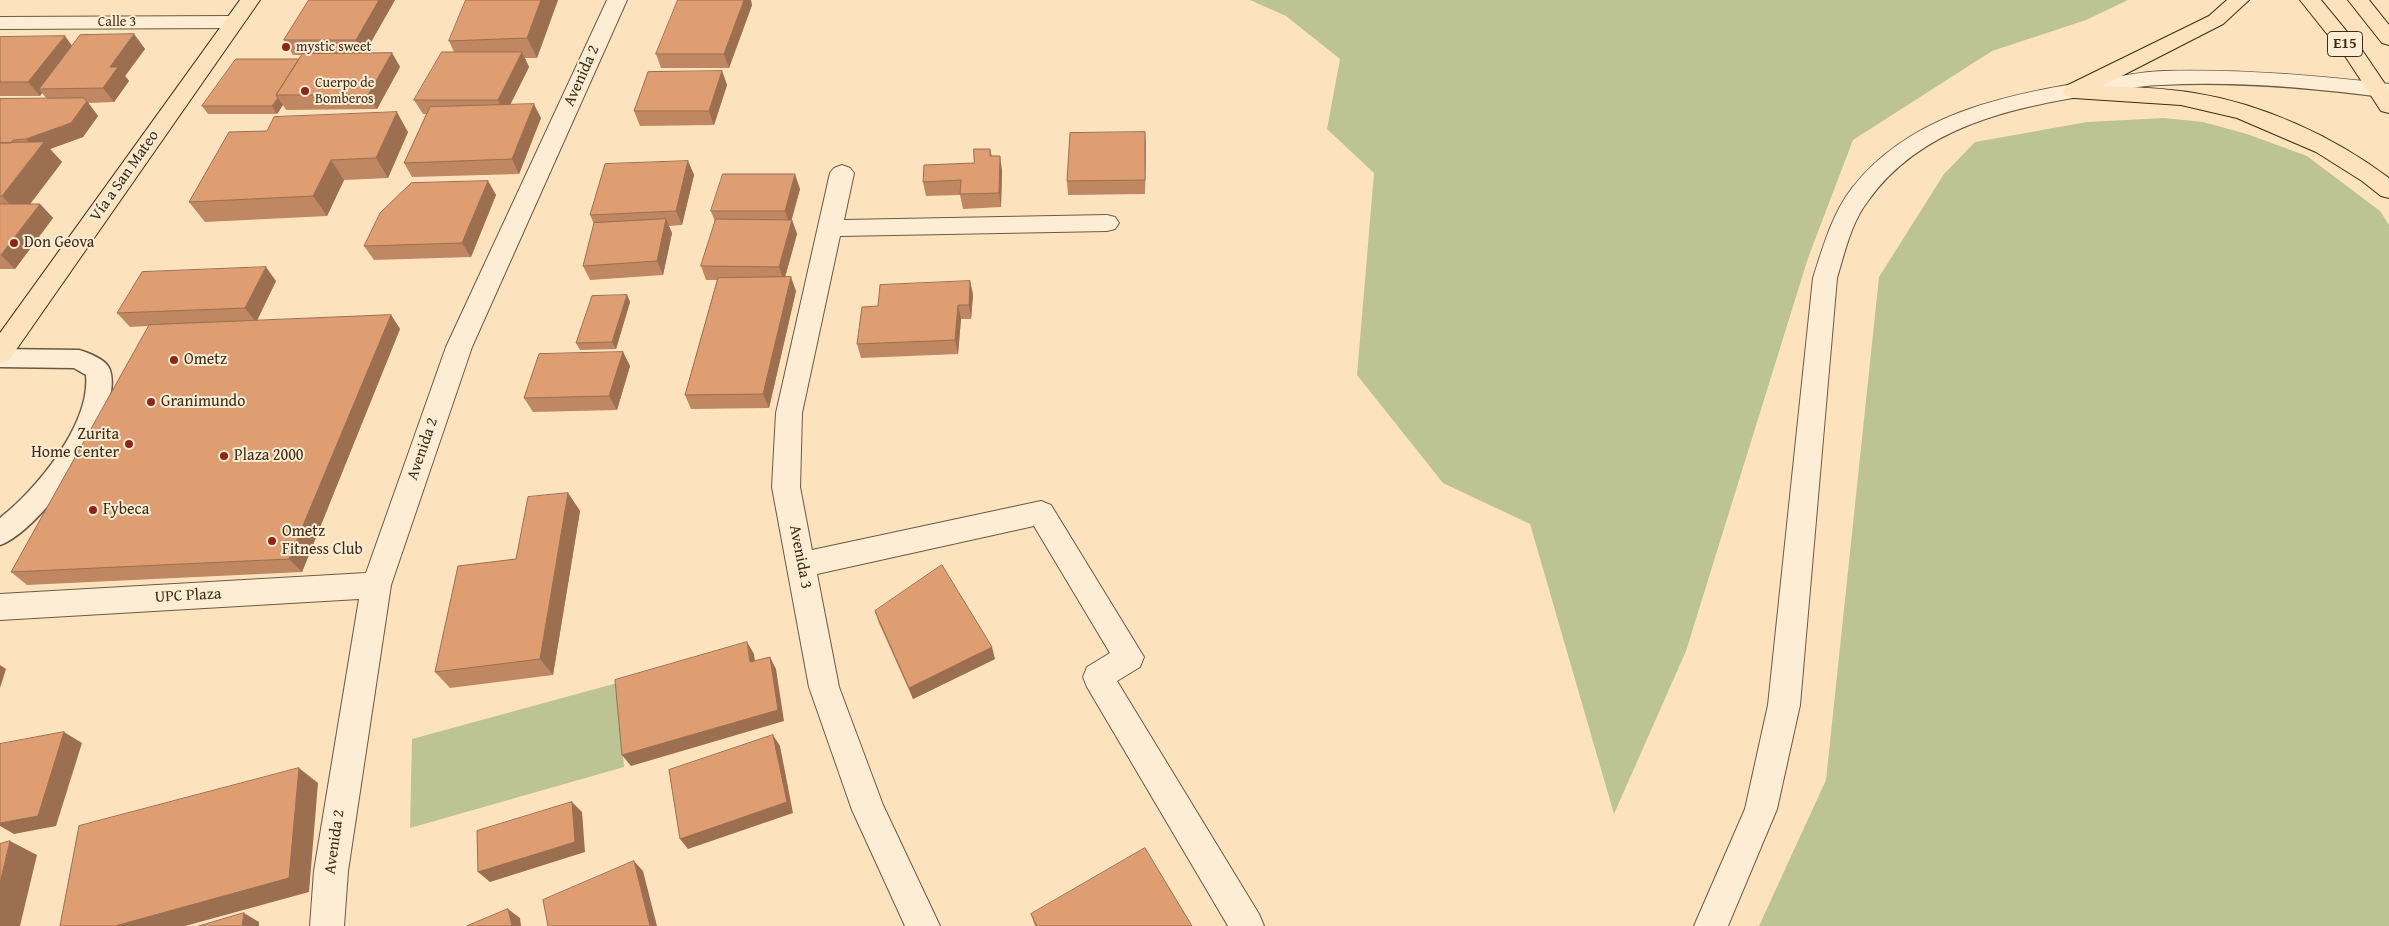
<!DOCTYPE html>
<meta charset="utf-8">
<style>
body{margin:0}
canvas{display:block;background:#fce3be}
</style>
<canvas width="2389" height="926"></canvas>
<script>
const ctx = document.querySelector('canvas').getContext('2d');
ctx.lineJoin = 'round';
function fill(path, color) {
  ctx.fillStyle = color;
  ctx.fill(path, 'evenodd');
}
function stroke(path, color, width, dash) {
  ctx.strokeStyle = color;
  ctx.lineWidth = width;
  ctx.lineCap = dash ? 'butt' : 'round';
  ctx.setLineDash(dash || []);
  ctx.stroke(path);
}
function write(font, color, halo, rows, align = 'center') {
  ctx.font = font + ' "Gentium Book Plus",serif';
  ctx.lineWidth = 4;
  ctx.setLineDash([]);
  ctx.textBaseline = 'middle';
  ctx.strokeStyle = halo;
  ctx.fillStyle = color;
  for (const [text, x, y, turn = 0] of rows) {
    ctx.save();
    ctx.translate(x, y);
    ctx.rotate((+turn || 0) * Math.PI / 180);
    ctx.textAlign = isNaN(turn) ? turn : align;
    if (halo) ctx.strokeText(text, 0, 0);
    ctx.fillText(text, 0, 0);
    ctx.restore();
  }
}
fill(new Path2D(`
 M1250 0H2128L2086 20 1992 51 1853 140 1808 258 1686 651 1614 814 1530 524 1443 483 1357 375 1374 173 1327 129 1340 59 1286 16Z
 M2164 118 2203 122 2247 134 2307 156 2380 211 2389 225V926H1759L1826 780 1879 277 1944 174 1975 142 2087 122Z
 M617 683 624 767 410 828 412 739Z`), '#bcc494');
const service = new Path2D(`
 M0 349 79 350C89 353 107 360 110 370 125 415 41 531 0 545V518C36 490 91 424 86 375L74 368 0 367Z`);
const minor = new Path2D(`
 M607 0H627L472 347 391 585 348 871 344 926H310L314 871 359 599 0 620V594L366 573 446 347Z
 M234 16 241 18 244 22 241 26 234 28 0 29V17Z
 M842 165 850 168 854 173 844 220 1107 215 1115 217 1119 223 1115 229 1107 231 840 236 802 413 800 487 812 550 1041 501 1051 505 1144 657 1140 667 1117 681 1259 914 1264 926H1228L1087 687 1083 677 1087 667 1110 653 1034 526 817 574 839 687 883 805 940 926H905L852 810 809 687 772 487 776 413 830 173 834 168Z`);
const tertiary = new Path2D(`
 M2164 71C2239 69 2314 75 2389 84V98C2314 88 2237 81 2162 85 2141 85 2119 91 2098 94 2013 107 1921 126 1868 201 1851 223 1845 252 1837 278L1800 705 1777 809 1728 926H1694L1745 809 1768 705 1813 278C1823 247 1832 214 1852 188 1909 116 1999 96 2085 82 2111 78 2137 72 2164 71Z`);
const primary = new Path2D(`
 M240 0H260L9 360 0 363V333Z`);
const trunk = new Path2D(`
 M2227 0H2249L2223 24 2102 86C2133 87 2164 88 2194 93 2263 104 2333 136 2389 178V198L2381 196 2362 181 2316 152 2237 118 2181 105 2074 98 2066 96 2063 91 2066 86 2209 16Z
 M2300 0H2321L2362 50 2389 90V113L2381 111 2347 59Z
 M2348 0H2369L2389 25V45L2382 43Z`);
stroke(service, '#6b5a42', 3);
stroke(minor, '#6b5a42', 2);
stroke(tertiary, '#6b5a42', 2);
stroke(primary, '#3b2c18', 2);
stroke(trunk, '#3b2c18', 2);
fill(service, '#fdedd5');
fill(minor, '#fdedd5');
fill(tertiary, '#fdedd5');
fill(primary, '#fce3be');
fill(trunk, '#fce3be');
fill(new Path2D(`
 M309 0H395L365 53H392L400 67 377 109 286 110 283 105 277 114H208L202 106 299 59 302 55H293L284 40Z
 M558 0 537 58H525L529 67 510 105 541 118 519 174 412 177 404 163 426 114H423L414 100 454 52 449 41Z
 M752 5 729 68H661L656 54Z
 M134 34 145 49 125 76 129 81 114 102 88 103 98 116 83 137 50 149 62 162 30 204H40L53 218 15 269H0V99H47L42 93 40 96H0V37L72 46Z
 M722 71 727 85 714 125 640 126 634 111Z
 M408 132 388 178 344 180 327 216 205 222 189 202Z
 M1145 132V194L1068 195 1067 181Z
 M990 149 992 156 1002 170 1001 207 963 209 960 195 926 196 923 182 974 163Z
 M688 161 694 175 682 225 669 226 672 233 663 275 590 280 583 266 594 224 590 215Z
 M488 181 496 195 471 257 374 260 364 246Z
 M800 189 791 220H792L797 234 785 277 796 291 769 408 691 409 685 395 717 280H706L701 266 715 222 711 211Z
 M276 281 257 321 391 315 400 329 302 572 27 585 11 572 149 326 130 327 117 313Z
 M970 281 973 295 971 319H961L958 354 861 358 857 344 878 306Z
 M627 295 630 302 616 349 580 350 576 343Z
 M623 352 630 366 617 410 533 412 524 398Z
 M568 493 580 511 553 675 450 688 435 672 516 559Z
 M875 611 995 659 913 699 879 623Z
 M1031 914 1192 926H1035Z`), '#bf8862');
fill(new Path2D(`
 M379 0H395L364 54 356 40Z
 M541 0H558L537 58 527 38Z
 M744 0H751L752 5 729 68 724 54Z
 M134 34 145 49 125 76 129 81 114 102 103 88 110 67Z
 M65 36 76 51 39 89 42 93 40 96 28 82Z
 M522 52 529 67 505 115 498 100Z
 M392 53 400 67 377 109 368 95Z
 M722 71 727 85 714 125 709 111Z
 M278 98 283 105 277 114 272 106Z
 M87 101 98 116 83 137 50 149 62 162 21 216 2 196 37 152 26 139Z
 M534 104 541 118 519 174 512 159Z
 M397 112 408 132 388 178 376 158Z
 M1145 132 1146 146 1145 194Z
 M1000 156 1002 170 1001 207 999 193Z
 M331 160 344 180 327 216 313 196Z
 M688 161 694 175 682 225 676 211Z
 M795 174 800 189 790 226 785 211Z
 M488 181 496 195 471 257 462 243Z
 M40 204 53 218 15 269 1 255Z
 M666 219 672 233 663 275 657 261Z
 M792 220 797 234 784 281 779 267Z
 M266 267 276 281 256 322 245 308Z
 M791 277 796 291 769 408 763 394Z
 M970 281 973 295 971 319 969 305Z
 M627 295 630 302 616 349 612 342Z
 M958 305 961 319 958 354 955 340Z
 M391 315 400 329 302 572 289 559Z
 M623 352 630 366 617 410 609 396Z
 M568 493 580 511 553 675 540 659Z
 M747 642 754 654 757 674 750 662Z
 M992 647 995 659 913 699 909 688Z
 M770 657 776 669 784 721 631 766 622 755Z
 M0 665 6 669 0 688Z
 M64 732 82 743 56 826 14 834 0 826V810Z
 M773 735 780 746 793 813 688 849 680 839Z
 M299 768 318 783 309 892 185 926H115Z
 M572 802 582 812 585 852 490 882 478 872Z
 M10 841 37 855 20 926H0V883Z
 M634 861 643 871 657 926H650Z
 M508 909 520 918 521 926H512Z
 M244 913 259 922V926H242Z`), '#9b6f50');
const building = new Path2D(`
 M309 0H379L356 40H284Z
 M466 0H541L527 38 449 41Z
 M678 0H744L724 54H656Z
 M134 34 110 67H118L103 88 39 89 80 35Z
 M65 36 28 82H0V37Z
 M442 52H522L498 100H414Z
 M392 53 368 95H276L302 54Z
 M236 59H299L276 95 278 98 272 106H202Z
 M722 71 709 111H634L648 72Z
 M83 98 87 101 71 123 26 139 13 140 11 143H0V99Z
 M534 104 512 159 404 163 430 107Z
 M397 112 376 158 331 160 313 196 189 202 229 132 267 131 274 117Z
 M1145 132V180L1067 181 1070 133Z
 M44 142 2 196H0V143Z
 M974 149H990V156H1000L999 193 960 194 961 180 923 182 924 165 974 163Z
 M688 161 676 211 590 215 605 164Z
 M723 174H795L785 211H711Z
 M488 181 462 243 364 246 380 213 411 183Z
 M0 204H40L1 255H0Z
 M666 219 657 261 583 266 594 223Z
 M716 219 792 220 779 267 701 266Z
 M266 267 245 308 117 313 142 272Z
 M791 277 763 394 685 395 718 278Z
 M970 281 969 305H958L955 340 857 344 862 307 878 306 880 285Z
 M627 295 612 342 576 343 592 296Z
 M391 315 289 559 11 572 149 325Z
 M623 352 609 396 524 398 539 354Z
 M568 493 540 659 435 672 458 566 516 559 528 497Z
 M942 565 992 647 909 688 875 611Z
 M747 642 750 662 770 657 778 710 622 755 615 680Z
 M64 732 38 816 0 823V744Z
 M773 735 787 802 680 839 669 770Z
 M299 768 289 878 115 926H60L79 826Z
 M572 802 575 842 478 872 477 831Z
 M10 841 0 883V844Z
 M1145 848 1192 926H1037L1031 914Z
 M634 861 650 926H548L543 900Z
 M508 909 512 926H467Z
 M244 913 242 926H199Z`);
fill(building, '#de9e72');
stroke(building, '#9b6f50', 1);
for (const [x, y, r, color] of [
 [286,47,5,"#8f2418"],
 [305,91,5,"#8f2418"],
 [14,243,5,"#8f2418"],
 [174,360,5,"#8f2418"],
 [151,402,5,"#8f2418"],
 [129,444,5,"#8f2418"],
 [224,456,5,"#8f2418"],
 [93,510,5,"#8f2418"],
 [272,541,5,"#8f2418"]
]) {
  const dot = new Path2D();
  dot.arc(x, y, r, 0, 2 * Math.PI);
  ctx.fillStyle = color;
  ctx.fill(dot);
  stroke(dot, '#fdedd5', 2);
}
write('14px', '#3b2c18', '#fdedd5', [
 ["Calle 3",117,22]
]);
write('14px', '#3b2c18', '#fdedd5', [
 ["mystic sweet",296,47],
 ["Cuerpo de",315,83],
 ["Bomberos",315,99]
], 'left');
for (const [x, y, w] of [
 [2345,44,35]
]) {
  const box = new Path2D();
  box.roundRect(x - w / 2, y - 12.5, w, 25, 4);
  ctx.fillStyle = '#fdedd5';
  ctx.fill(box);
  stroke(box, '#3b2c18', 1);
}
write('bold 15px', '#3b2c18', null, [
 ["E15",2345,44]
]);
write('16px', '#3b2c18', '#fdedd5', [
 ["Avenida 2",582,76,-66],
 ["Vía a San Mateo",125,176,-55],
 ["Avenida 2",423,449,-71],
 ["Avenida 3",800,557,79],
 ["UPC Plaza",188,596,-3],
 ["Avenida 2",335,842,-82]
]);
write('16px', '#3b2c18', '#fdedd5', [
 ["Don Geova",24,243],
 ["Ometz",184,360],
 ["Granimundo",161,402],
 ["Zurita",119,435,"right"],
 ["Home Center",119,453,"right"],
 ["Plaza 2000",234,456],
 ["Fybeca",103,510],
 ["Ometz",282,532],
 ["Fitness Club",282,550]
], 'left');
</script>
